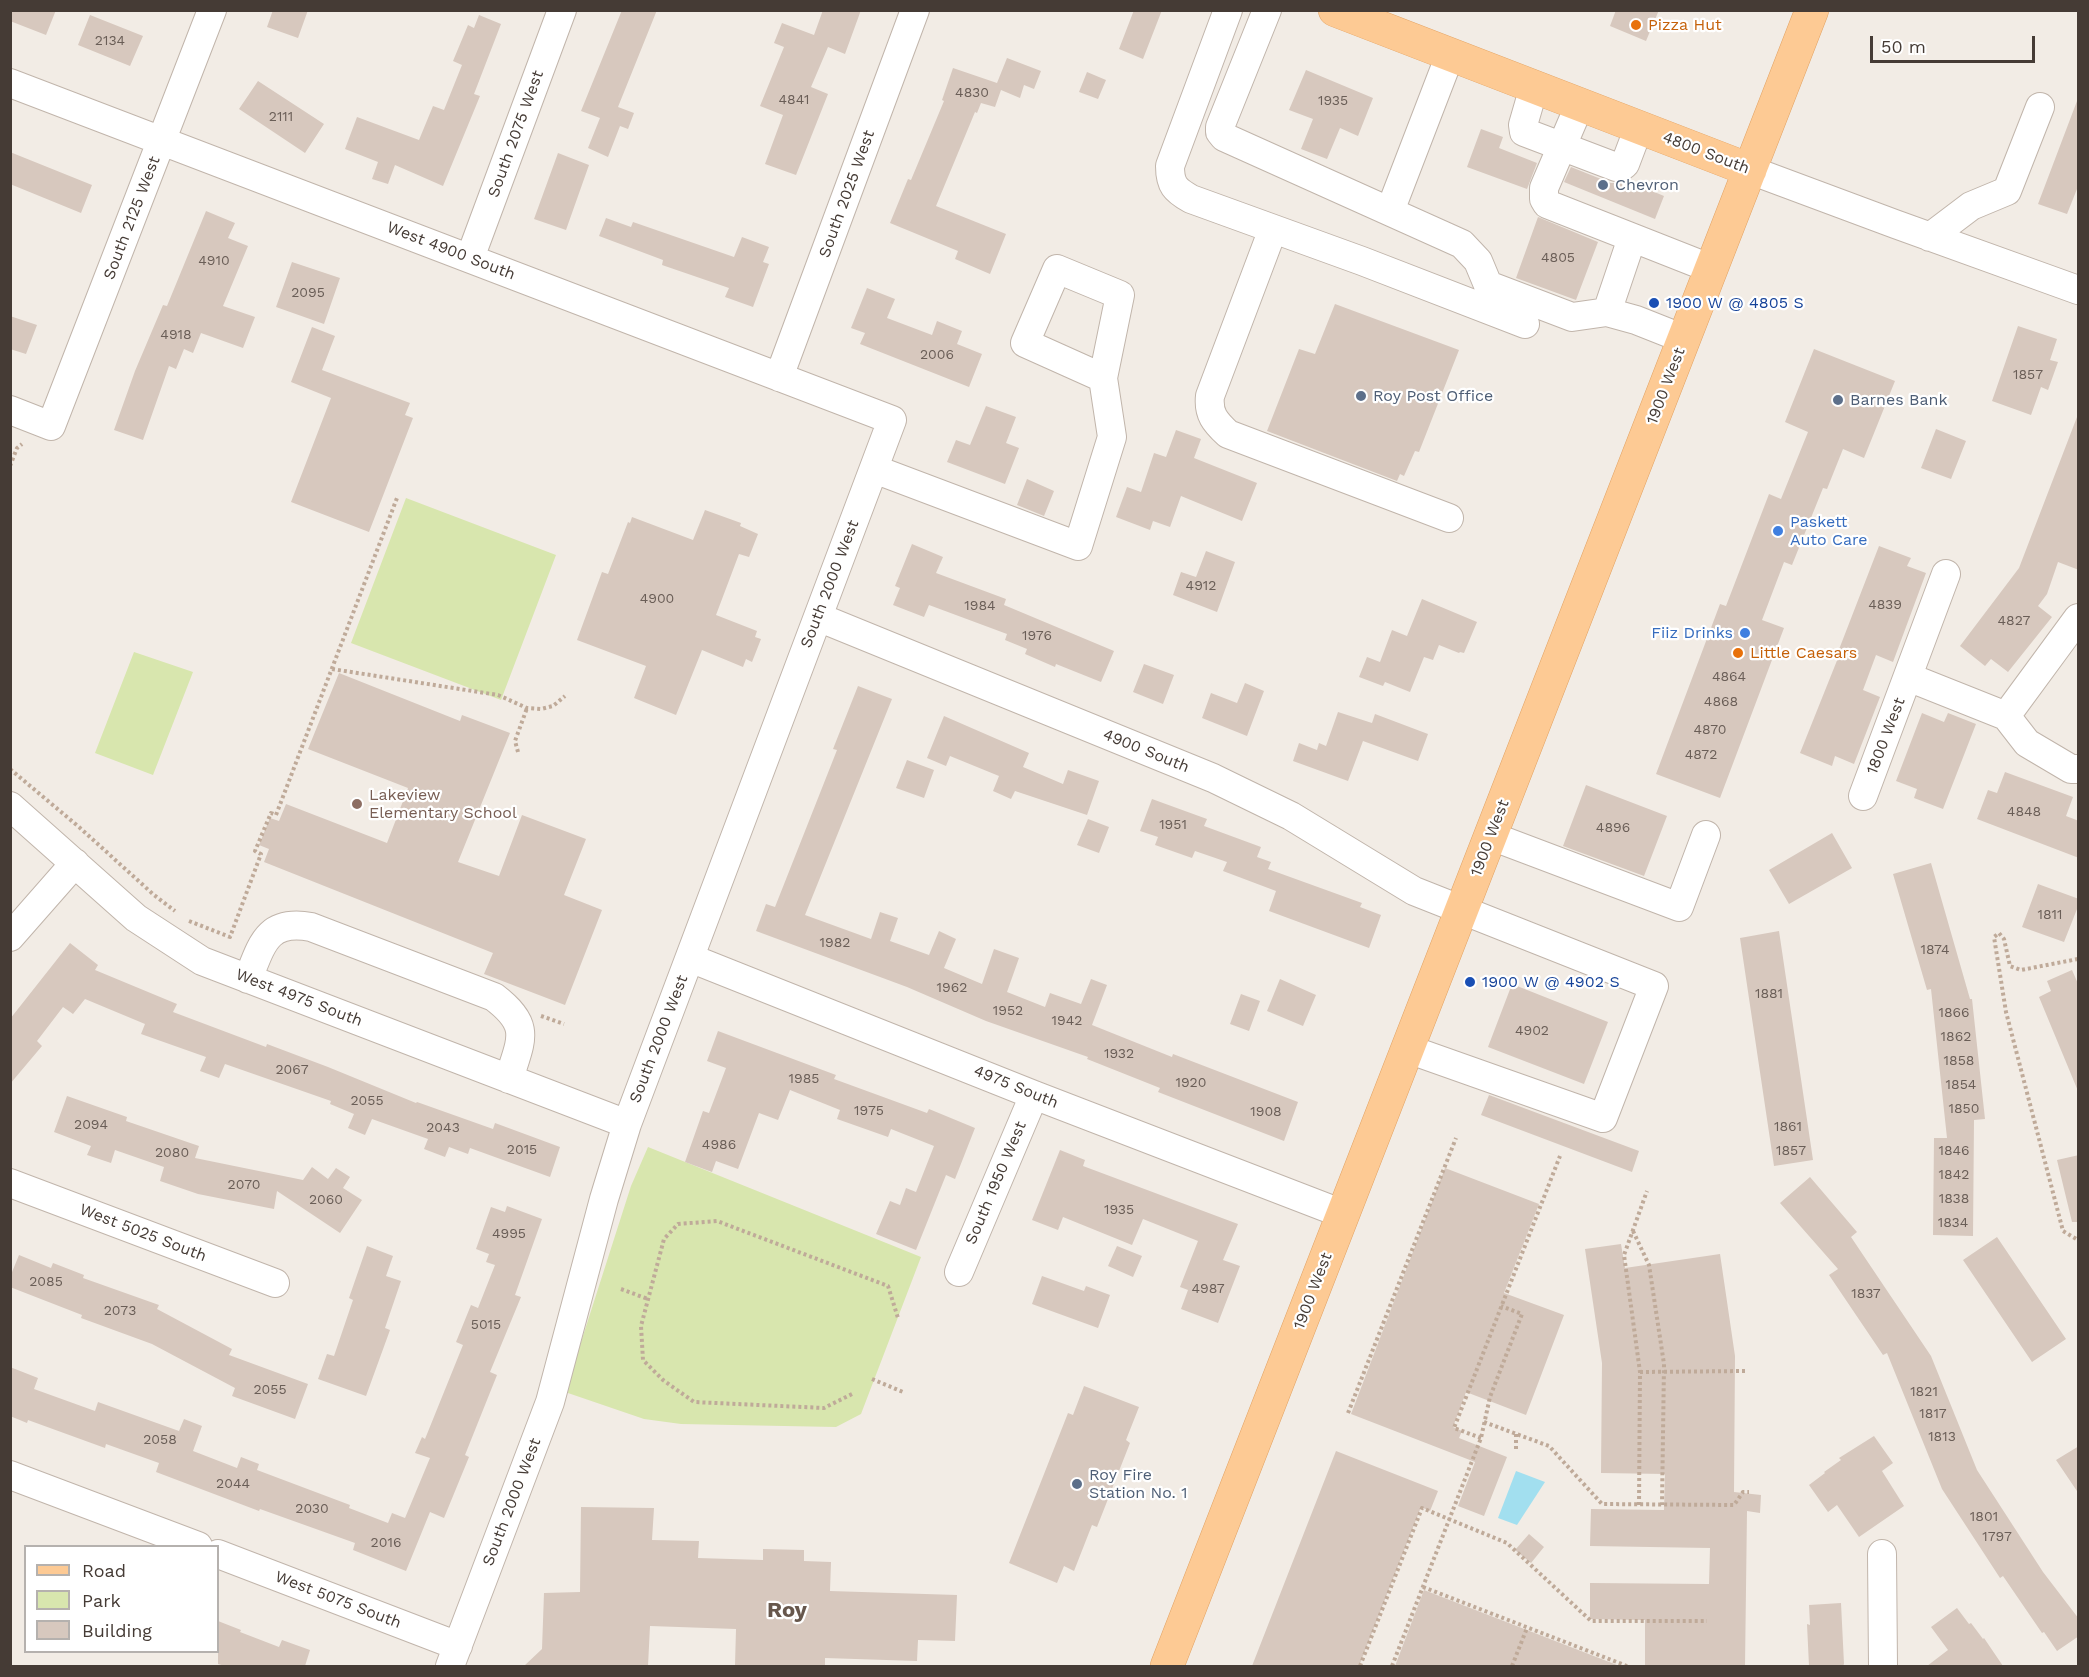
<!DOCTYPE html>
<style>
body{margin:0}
#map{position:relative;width:2089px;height:1677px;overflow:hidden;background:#f2ece5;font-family:"Work Sans",sans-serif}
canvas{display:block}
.frame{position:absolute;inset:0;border:12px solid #453b35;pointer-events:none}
.legend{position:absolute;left:24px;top:1545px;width:195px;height:108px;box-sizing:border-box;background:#fff;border:2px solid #b5b1ae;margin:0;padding:8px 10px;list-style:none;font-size:18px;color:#453b35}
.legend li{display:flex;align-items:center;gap:12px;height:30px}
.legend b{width:30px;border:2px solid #b5b1ae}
.scale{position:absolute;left:1870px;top:36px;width:165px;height:27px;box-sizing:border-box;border:3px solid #453b35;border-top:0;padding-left:8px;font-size:18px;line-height:21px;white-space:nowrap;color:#453b35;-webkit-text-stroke:4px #fff;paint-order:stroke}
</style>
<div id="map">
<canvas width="2089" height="1677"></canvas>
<div class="frame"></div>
<ul class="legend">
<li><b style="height:8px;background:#fdca94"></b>Road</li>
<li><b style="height:16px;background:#d8e6ae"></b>Park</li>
<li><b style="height:16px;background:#d7c8be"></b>Building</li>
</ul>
<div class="scale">50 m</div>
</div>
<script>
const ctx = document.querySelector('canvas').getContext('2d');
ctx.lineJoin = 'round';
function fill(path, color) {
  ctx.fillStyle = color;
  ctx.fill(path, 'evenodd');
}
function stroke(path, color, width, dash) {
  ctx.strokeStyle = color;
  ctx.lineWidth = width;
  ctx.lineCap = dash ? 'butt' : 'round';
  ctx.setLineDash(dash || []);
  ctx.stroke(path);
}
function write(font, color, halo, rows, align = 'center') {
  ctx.font = font + ' "Work Sans",sans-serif';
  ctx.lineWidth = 4.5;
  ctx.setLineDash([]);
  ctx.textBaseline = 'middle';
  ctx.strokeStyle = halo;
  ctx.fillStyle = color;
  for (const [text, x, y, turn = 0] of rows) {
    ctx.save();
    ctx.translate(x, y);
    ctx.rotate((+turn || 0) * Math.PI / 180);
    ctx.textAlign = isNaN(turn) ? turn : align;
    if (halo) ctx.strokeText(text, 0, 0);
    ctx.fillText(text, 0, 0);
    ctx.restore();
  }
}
fill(new Path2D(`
 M406 498 556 555 501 700 351 643Z
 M134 652 193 672 153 775 95 753Z
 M648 1147 921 1257 861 1414 836 1427 681 1424 644 1419 565 1392 631 1186Z`), '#d8e6ae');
fill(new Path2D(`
 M1516 1471 1545 1482 1517 1525 1498 1518Z`), '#a2dfef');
fill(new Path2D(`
 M10 10H56L46 35 10 21Z
 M273 10H308L298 38 267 27Z
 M622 10H657L618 107 634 113 628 129 620 126 608 157 588 148 600 118 581 111Z
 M823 10H861L845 54 828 47 811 87 828 94 796 175 765 164 783 115 760 106 784 47 774 43 782 23 814 35Z
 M1134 10H1162L1143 59 1119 49Z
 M1616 10H1659L1646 41 1610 26Z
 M90 15 143 36 130 66 78 45Z
 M479 15 501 24 474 94 480 96 443 186 395 165 388 184 372 179 378 162 345 149 357 117 419 140 433 106 444 110 462 65 453 61 468 25 474 28Z
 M1007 58 1041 71 1034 89 1024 85 1020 98 1001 90 995 107 981 103 977 113 975 112 936 206 1006 234 990 274 955 259 958 251 890 223 908 179 911 180 944 101 942 100 953 68 997 83Z
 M1306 70 1373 98 1358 136 1340 128 1327 159 1301 149 1313 119 1289 110Z
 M1087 72 1106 80 1098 99 1079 92Z
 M258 81 324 124 305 153 239 109Z
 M2077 101H2079V184L2067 214 2038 204Z
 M1481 129 1503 137 1499 148 1537 163 1527 189 1467 167Z
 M10 152 92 185 81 213 10 184Z
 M558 153 589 165 566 230 534 219Z
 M1571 167 1611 183H1621L1628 181 1664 196 1655 219 1564 182Z
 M206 211 235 223 228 238 248 246 223 306 255 317 243 348 201 333 193 353 184 349 176 369 169 366 143 440 114 430 135 371 163 305 167 306Z
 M1538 217 1598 242 1576 300 1516 278Z
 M606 218 631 227 633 222 734 257 742 237 769 247 763 262 769 264 753 307 725 297 729 288 662 265 663 260 599 236Z
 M292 262 340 278 324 324 276 307Z
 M867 288 895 299 887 318 932 335 937 321 962 331 957 344 982 354 969 387 860 344 865 333 851 328Z
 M1335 304 1459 350 1419 452 1415 451 1404 476 1400 474 1397 481 1267 431 1299 349 1315 354Z
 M10 316 37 325 26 354 10 349Z
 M2018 326 2057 339 2050 360 2058 362 2048 390 2041 387 2031 415 1992 401Z
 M312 327 335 336 322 370 410 403 405 415 413 418 369 532 291 502 331 398 291 382Z
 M1814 349 1895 381 1864 458 1843 449 1827 489 1823 488 1792 565 1784 562 1762 620 1784 628 1720 798 1656 774 1720 604 1726 606 1769 494 1781 499 1808 432 1785 422Z
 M986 406 1016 417 1006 443 1019 448 1005 484 947 462 956 440 970 445Z
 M2077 417 2079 418V570L2058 562 2047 594 2038 606 2052 617 2008 672 1991 659 1985 666 1960 646 2019 568Z
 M1936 429 1966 441 1951 479 1921 468Z
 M1176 430 1201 439 1194 458 1257 483 1242 521 1181 496 1170 527 1153 521 1150 530 1116 517 1127 487 1141 492 1154 453 1166 457Z
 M1027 479 1054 491 1044 516 1017 505Z
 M705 510 741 523 740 526 758 534 749 557 739 554 716 615 757 631 755 637 761 639 752 662 746 659 743 667 702 650 676 715 634 698 646 666 577 640 602 572 608 574 628 522 630 523 632 517 693 540Z
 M912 544 943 557 936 573 1006 599 1004 605 1114 651 1101 682 1056 664 1055 667 1025 654 1027 649 1005 640 1007 634 929 605 924 617 893 605 900 588 895 586Z
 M1879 546 1911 558 1907 566 1926 573 1893 662 1876 655 1863 690 1880 697 1854 764 1835 756 1832 766 1800 753 1840 653 1838 652Z
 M1206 551 1235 562 1217 612 1173 595 1181 572 1196 577Z
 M1422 599 1477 622 1464 653 1460 652 1459 653 1439 645 1433 660 1424 657 1410 692 1385 682 1383 686 1359 677 1367 657 1380 662 1392 630 1407 636Z
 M1144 664 1174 675 1163 704 1133 692Z
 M339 673 460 721 462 715 510 733 458 862 499 876 522 815 586 839 564 895 602 910 565 1005 484 974 493 953 264 862 269 849 259 845 270 818 279 821 286 804 387 843 408 788 308 749Z
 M1245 683 1264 691 1247 736 1202 718 1211 693 1237 703Z
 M858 686 892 699 805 915 871 939 880 912 898 918 890 941 929 955 939 931 956 939 944 968 982 984 994 949 1019 958 1007 992 1045 1007 1050 993 1081 1004 1091 979 1107 985 1092 1025 1172 1057 1173 1054 1298 1102 1284 1141 1158 1092 1160 1088 1087 1059 1088 1057 986 1021 907 987 756 931 766 904 775 907 837 750 833 749Z
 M1338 712 1372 723 1375 714 1428 734 1418 761 1363 741 1348 781 1293 761 1299 743 1317 750 1319 743 1326 746Z
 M1922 713 1944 722 1948 713 1976 724 1943 809 1914 798 1917 789 1896 781Z
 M944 716 1029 753 1023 767 1063 784 1068 770 1099 781 1087 815 1015 791 1011 799 993 791 999 776 950 756 946 766 927 758Z
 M907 760 934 770 924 798 896 788Z
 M2005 772 2073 797 2066 816 2079 821V858L1977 819 1988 790 1997 793Z
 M1586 785 1667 816 1644 876 1563 846Z
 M1152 799 1207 819 1204 826 1261 847 1257 857 1271 862 1268 869 1362 903 1360 907 1381 915 1369 948 1269 911 1276 891 1223 871 1227 862 1195 851 1192 858 1155 845 1158 837 1140 831Z
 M1088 819 1109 827 1099 853 1077 845Z
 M1832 833 1852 868 1789 904 1769 870Z
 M1931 863 1970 999H1972L1985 1119 1974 1120 1973 1236 1933 1235 1934 1138H1947L1931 989 1927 990 1893 874Z
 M2038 884 2079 899V904L2064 942 2022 927Z
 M1779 931 1813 1160 1774 1166 1740 938Z
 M70 943 98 965 95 970 177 1004 173 1012 266 1047 267 1044 328 1067 416 1103 417 1102 493 1129 495 1123 560 1147 550 1177 470 1148 468 1154 449 1147 445 1157 424 1149 428 1139 372 1119 365 1135 348 1128 354 1114 330 1104 331 1101 225 1064 219 1078 200 1071 206 1057 141 1034 145 1024 85 999 73 1014 63 1007 37 1041 42 1046 10 1084V1019Z
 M2072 970 2079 986 2078 1091 2039 997 2051 991 2047 981Z
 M1280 979 1316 995 1303 1026 1267 1011Z
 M1512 984 1608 1022 1584 1084 1488 1047Z
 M1241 994 1260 1001 1249 1031 1230 1024Z
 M718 1031 836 1075 834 1079 927 1113 929 1109 975 1128 955 1179 946 1175 916 1250 876 1234 890 1201 900 1205 906 1188 916 1192 934 1146 891 1129 888 1137 837 1119 840 1110 790 1090 778 1120 759 1113 738 1169 716 1161 712 1172 685 1162 703 1111 709 1113 726 1068 707 1061Z
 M1489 1095 1639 1151 1632 1172 1481 1115Z
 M67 1096 127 1117 126 1121 199 1146 195 1158 303 1180 312 1167 328 1179 336 1168 350 1177 343 1188 362 1200 340 1233 277 1191 274 1209 198 1194 160 1181 164 1167 115 1150 111 1163 87 1155 91 1146 54 1132Z
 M1060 1150 1085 1160 1083 1166 1238 1224 1223 1260 1240 1266 1218 1323 1181 1309 1188 1290 1180 1287 1198 1241 1143 1219 1132 1245 1063 1217 1058 1230 1032 1220Z
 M2079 1155V1222H2072L2057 1160Z
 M1445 1168 1539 1204 1504 1293 1564 1315 1526 1415 1466 1392 1453 1427 1462 1431 1459 1438 1507 1457 1484 1516 1458 1506 1475 1462 1351 1414Z
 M1810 1177 1857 1232 1851 1237 1931 1356 1977 1470 2043 1572 2079 1619V1636L2057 1651 2044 1632 2042 1633 2003 1576 2000 1578 1942 1489 1887 1353 1883 1355 1829 1275 1838 1269 1780 1203Z
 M507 1206 542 1219 515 1295 521 1297 490 1372 497 1375 465 1455 469 1457 444 1518 430 1512 406 1571 353 1550 355 1543 260 1509 259 1511 156 1472 159 1463 106 1444 105 1448 28 1420 27 1423 10 1416V1367L38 1378 34 1389 95 1411 98 1402 179 1431 184 1419 202 1426 193 1451 237 1468 241 1457 259 1464 257 1470 350 1505 349 1508 388 1523 392 1513 405 1518 430 1458 415 1453 422 1437 425 1439 463 1345 456 1342 471 1305 478 1308 495 1265 486 1262 489 1254 476 1249 491 1207 505 1212Z
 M1997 1237 2066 1339 2032 1362 1963 1260Z
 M1621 1244 1625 1268 1720 1254 1735 1356 1734 1492 1761 1495 1760 1513 1747 1511 1745 1666H1645V1620L1590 1619V1583L1709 1584 1710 1548 1590 1546 1591 1509 1664 1510 1665 1474 1601 1473 1602 1363 1585 1249Z
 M367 1246 393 1256 386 1276 401 1281 385 1328 390 1330 366 1396 318 1379 327 1354 334 1356 353 1300 349 1298Z
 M1117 1246 1142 1256 1133 1277 1108 1266Z
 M19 1255 51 1268 53 1263 84 1275 83 1278 159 1305 157 1309 232 1349 229 1355 308 1384 295 1419 232 1396 235 1388 152 1344 81 1318 82 1315 10 1287V1277Z
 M1042 1276 1084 1291 1086 1286 1110 1295 1098 1328 1032 1304Z
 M1084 1386 1139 1407 1126 1440 1130 1443 1097 1527 1092 1525 1074 1571 1064 1566 1057 1583 1009 1563 1068 1413 1073 1415Z
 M1874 1436 1893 1463 1882 1471 1904 1506 1859 1537 1837 1505 1828 1512 1809 1485 1825 1473 1824 1472 1841 1460 1839 1458Z
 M2079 1446V1494L2056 1460Z
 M1336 1451 1438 1491 1430 1511 1421 1507 1359 1666H1252Z
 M581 1507 654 1508 652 1540 699 1541 698 1558 763 1560V1549L804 1550V1561L831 1562 830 1591 957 1595 955 1641 918 1640 917 1661 825 1658V1666L735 1665 736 1629 650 1626 648 1666H524L542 1649 544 1593 580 1592Z
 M1529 1534 1544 1547 1531 1563 1515 1550Z
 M1424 1590 1617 1665V1666H1395Z
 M1841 1603 1844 1664 1843 1666H1809L1807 1624 1810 1625 1809 1605Z
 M1957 1608 1969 1624 1971 1623 1983 1639 1984 1638 2003 1666H1927L1948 1650 1931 1627Z
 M218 1621 241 1630 240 1632 279 1647 282 1640 310 1650 305 1666H225L218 1664Z`), '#d7c8be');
const minor = new Path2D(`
 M1228 10 1170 166C1170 185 1175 190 1191 199L1362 261 1525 324
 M1267 10 1220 127V132L1224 137 1462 244 1478 261 1488 285 1572 317 1607 312 1636 320 1684 339
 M10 83 892 420 627 1124 604 1199 550 1402 450 1666
 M1534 87 1523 125 1524 132 1616 167H1621L1625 164 1639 127
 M1580 104 1544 188V199L1547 204 1712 269
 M1750 170 1895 224 2078 290
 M1390 211 1450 55
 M1273 229 1210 396C1208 414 1215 422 1228 434L1449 518
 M1930 237 1971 206 2007 191 2040 107
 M470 258 562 10
 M1607 312 1632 238
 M779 377 915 10
 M10 410 51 426 212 10
 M874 469 1078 546 1112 437 1103 378 1120 295 1057 269 1025 343 1103 378
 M818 617 1213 778 1291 816 1414 891 1654 986 1603 1118 1408 1049
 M2078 618 2006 716 2027 743 2071 769H2078
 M1908 677 2006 716
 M1863 796 1946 574
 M10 806 136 918 202 961 627 1124
 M1491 836 1679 907 1706 835
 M10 937 75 863
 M690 958 1034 1095 1343 1214
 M248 979C262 944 267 919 311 927L494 997C532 1026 521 1039 509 1079
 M10 1183 275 1283
 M959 1272 1034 1095
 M10 1475 198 1546
 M218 1554 458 1646
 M1882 1554 1883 1666`);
const major = new Path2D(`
 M1335 10 1750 170
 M1167 1666 1812 10`);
stroke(minor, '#c1b5ab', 30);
stroke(major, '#e2a364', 34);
stroke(new Path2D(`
 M10 466 17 448 22 444
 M332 669 498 695 527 708 541 709 553 706 565 696
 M518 752 515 741 527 708
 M10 769 79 827 154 895 175 911
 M189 921 230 937 261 854 255 851 271 813 276 815 397 498
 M2078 959 2021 970 2010 966 2004 939 1999 933 1994 937 2006 1012 2063 1231 2078 1240
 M541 1016 564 1024
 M1633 1231 1649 1265 1664 1364 1662 1505
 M621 1289 648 1299
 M1640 1372 1746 1371
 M872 1379 903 1392
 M852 1394 824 1408 694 1402 663 1380 643 1360 641 1326 664 1239 678 1224 717 1221 888 1286 898 1318
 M1348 1413 1456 1138
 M1484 1422 1549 1446 1602 1504 1734 1505 1743 1492H1749
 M1516 1434V1450
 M1481 1438 1454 1428 1560 1156
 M1639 1505 1640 1372 1624 1255 1647 1191
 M1423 1587 1627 1666
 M1360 1666 1422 1508 1507 1543 1591 1621H1707
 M1392 1666 1481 1438 1490 1397 1522 1314 1501 1306
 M1512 1666 1527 1628`), '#bfaa99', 4, [3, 3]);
stroke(minor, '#fff', 28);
stroke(major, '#fdca94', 33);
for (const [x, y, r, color] of [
 [1636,25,6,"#e8710a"],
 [1603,185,6,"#5c6f8a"],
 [1654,303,6,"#1a4fb4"],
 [1361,396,6,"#5c6f8a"],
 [1838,400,6,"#5c6f8a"],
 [1778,531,6,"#3f7fe0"],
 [1745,633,6,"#3f7fe0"],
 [1738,653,6,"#e8710a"],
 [357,804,6,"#8d6e63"],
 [1470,982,6,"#1a4fb4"],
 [1077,1484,6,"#5c6f8a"]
]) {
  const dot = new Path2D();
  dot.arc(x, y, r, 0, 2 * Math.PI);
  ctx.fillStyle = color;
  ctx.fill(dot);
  stroke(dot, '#fff', 2);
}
write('14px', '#6a5e57', null, [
 ["2134",110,41],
 ["4830",972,93],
 ["4841",794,100],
 ["1935",1333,101],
 ["2111",281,117],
 ["4805",1558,258],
 ["4910",214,261],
 ["2095",308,293],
 ["4918",176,335],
 ["2006",937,355],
 ["1857",2028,375],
 ["4912",1201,586],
 ["4900",657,599],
 ["4839",1885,605],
 ["1984",980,606],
 ["4827",2014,621],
 ["1976",1037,636],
 ["4864",1729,677],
 ["4868",1721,702],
 ["4870",1710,730],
 ["4872",1701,755],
 ["4848",2024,812],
 ["1951",1173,825],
 ["4896",1613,828],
 ["1811",2050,915],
 ["1982",835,943],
 ["1874",1935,950],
 ["1962",952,988],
 ["1881",1769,994],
 ["1952",1008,1011],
 ["1866",1954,1013],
 ["1942",1067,1021],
 ["4902",1532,1031],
 ["1862",1956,1037],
 ["1932",1119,1054],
 ["1858",1959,1061],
 ["2067",292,1070],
 ["1985",804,1079],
 ["1920",1191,1083],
 ["1854",1961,1085],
 ["2055",367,1101],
 ["1850",1964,1109],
 ["1975",869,1111],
 ["1908",1266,1112],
 ["2094",91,1125],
 ["1861",1788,1127],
 ["2043",443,1128],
 ["4986",719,1145],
 ["2015",522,1150],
 ["1857",1791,1151],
 ["1846",1954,1151],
 ["2080",172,1153],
 ["1842",1954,1175],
 ["2070",244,1185],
 ["1838",1954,1199],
 ["2060",326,1200],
 ["1935",1119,1210],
 ["1834",1953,1223],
 ["4995",509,1234],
 ["2085",46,1282],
 ["4987",1208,1289],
 ["1837",1866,1294],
 ["2073",120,1311],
 ["5015",486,1325],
 ["2055",270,1390],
 ["1821",1924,1392],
 ["1817",1933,1414],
 ["1813",1942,1437],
 ["2058",160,1440],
 ["2044",233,1484],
 ["2030",312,1509],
 ["1801",1984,1517],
 ["1797",1997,1537],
 ["2016",386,1543]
]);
write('16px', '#c56008', '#fff', [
 ["Pizza Hut",1648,25],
 ["Little Caesars",1750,653]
], 'left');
write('16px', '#453b35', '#fff', [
 ["South 2075 West",516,134,-70],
 ["4800 South",1706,153,21],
 ["South 2025 West",847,194,-70],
 ["South 2125 West",132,218,-69],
 ["West 4900 South",451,251,21],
 ["1900 West",1666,386,-69],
 ["South 2000 West",830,584,-69],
 ["1800 West",1886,736,-69],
 ["4900 South",1146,751,22],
 ["1900 West",1490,838,-69],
 ["West 4975 South",299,998,21],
 ["South 2000 West",659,1039,-69],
 ["4975 South",1016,1087,22],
 ["South 1950 West",996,1183,-67],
 ["West 5025 South",143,1233,21],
 ["1900 West",1313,1291,-69],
 ["South 2000 West",512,1502,-69],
 ["West 5075 South",338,1600,21]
]);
write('16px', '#4e5e75', '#fff', [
 ["Chevron",1615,185],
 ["Roy Post Office",1373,396],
 ["Barnes Bank",1850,400],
 ["Roy Fire",1089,1475],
 ["Station No. 1",1089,1493]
], 'left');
write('16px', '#164399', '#fff', [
 ["1900 W @ 4805 S",1666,303],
 ["1900 W @ 4902 S",1482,982]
], 'left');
write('16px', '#366cbe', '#fff', [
 ["Paskett",1790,522],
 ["Auto Care",1790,540],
 ["Fiiz Drinks",1733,633,"right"]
], 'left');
write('16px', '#785e54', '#fff', [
 ["Lakeview",369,795],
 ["Elementary School",369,813]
], 'left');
write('bold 22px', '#67574c', '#fff', [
 ["Roy",787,1611]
]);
</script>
